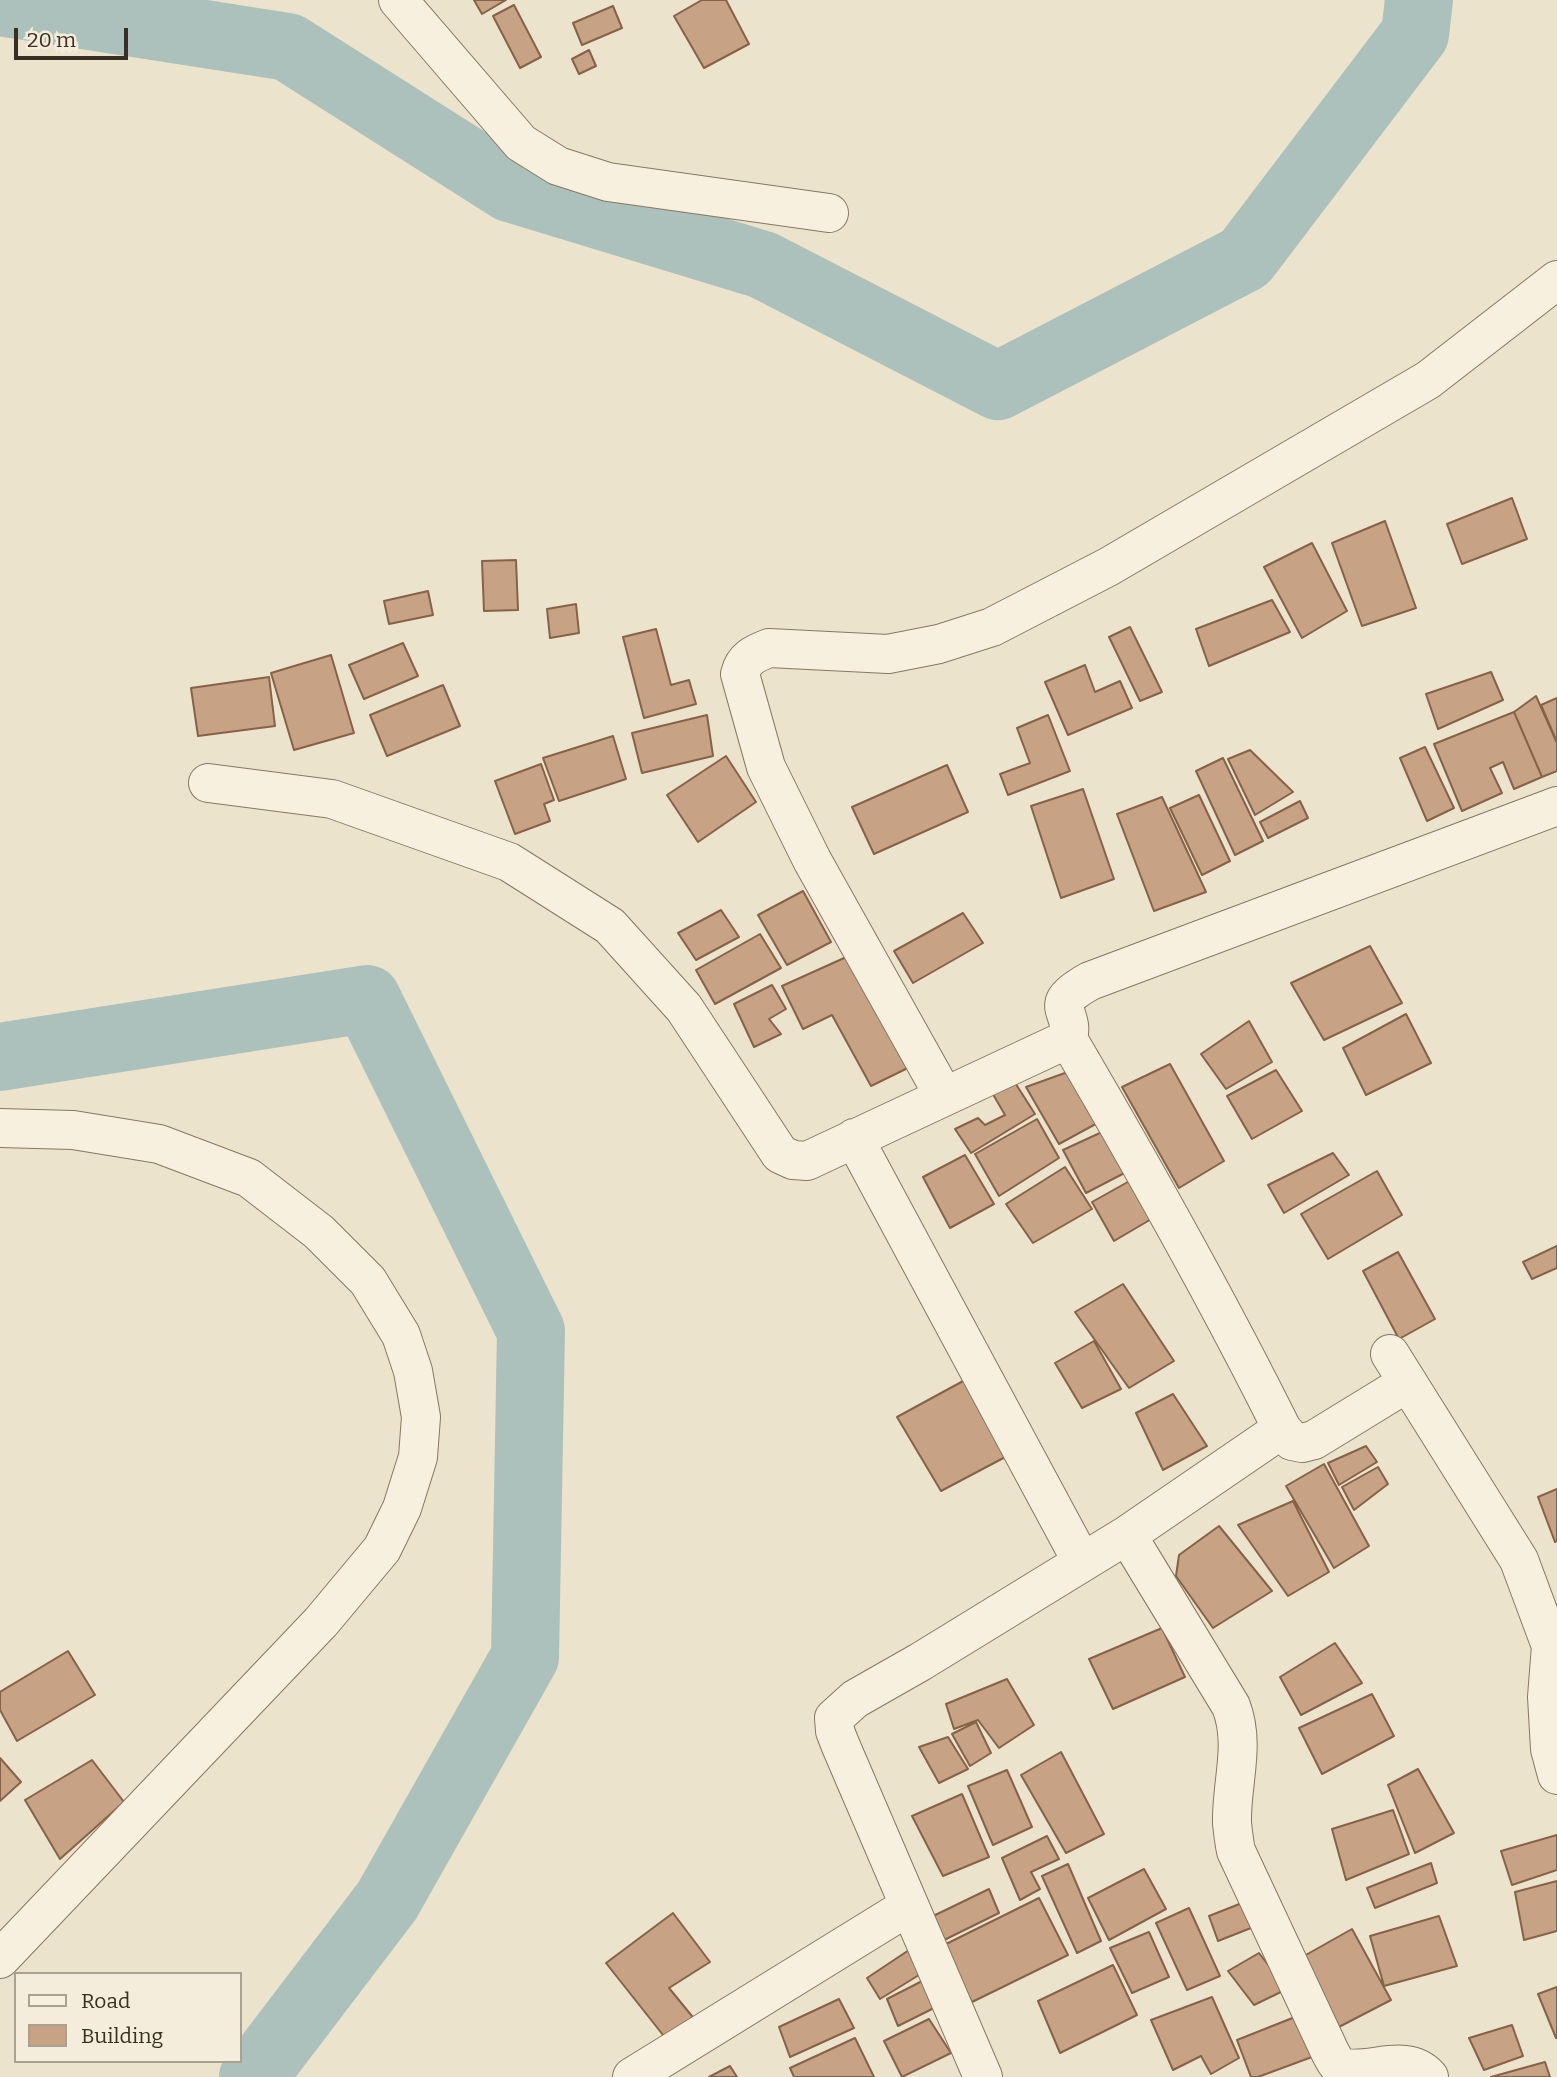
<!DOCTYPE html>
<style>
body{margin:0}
#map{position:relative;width:1557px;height:2077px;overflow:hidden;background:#ece3cc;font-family:Bitter,serif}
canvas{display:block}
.legend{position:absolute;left:14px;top:1972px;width:228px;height:91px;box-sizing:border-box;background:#f4eddb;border:2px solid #aaa191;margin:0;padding:9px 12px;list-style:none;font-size:21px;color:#3a2f23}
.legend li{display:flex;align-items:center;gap:14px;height:35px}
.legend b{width:35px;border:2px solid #aaa191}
.scale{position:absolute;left:14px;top:28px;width:114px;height:32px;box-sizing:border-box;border:4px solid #3a2f23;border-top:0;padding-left:9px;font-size:21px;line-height:24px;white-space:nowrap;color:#3a2f23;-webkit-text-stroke:5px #f4eddb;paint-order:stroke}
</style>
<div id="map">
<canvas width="1557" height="2077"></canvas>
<ul class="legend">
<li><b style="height:9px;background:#f7f0df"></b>Road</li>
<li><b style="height:19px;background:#c7a285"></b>Building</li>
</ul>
<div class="scale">20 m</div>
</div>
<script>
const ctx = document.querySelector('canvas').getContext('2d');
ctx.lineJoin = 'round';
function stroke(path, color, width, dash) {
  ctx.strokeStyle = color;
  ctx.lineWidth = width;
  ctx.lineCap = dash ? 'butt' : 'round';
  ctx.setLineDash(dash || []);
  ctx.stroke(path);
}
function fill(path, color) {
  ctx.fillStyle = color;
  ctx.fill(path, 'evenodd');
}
stroke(new Path2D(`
 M0 2 288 47 510 188 763 265 998 386 1245 258 1415 34 1419 0
 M0 1057 367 999 531 1331 525 1657 387 1901 253 2077`), '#acc1bc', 68);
const building = new Path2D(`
 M474 0H506L482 14Z
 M702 0H726L749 44 704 68 674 16Z
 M514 5 541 57 520 68 493 16Z
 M613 6 622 28 582 45 573 23Z
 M589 50 596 66 579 74 572 59Z
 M1512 498 1527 539 1462 564 1447 524Z
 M1385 521 1416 608 1362 626 1332 543Z
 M1312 543 1347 611 1302 638 1264 567Z
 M516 560 518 610 484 611 482 561Z
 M428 591 433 615 389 624 384 601Z
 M1272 600 1290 632 1209 666 1196 629Z
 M576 604 579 633 550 638 547 609Z
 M1130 627 1162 692 1140 701 1109 637Z
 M656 629 671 685 689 680 696 704 644 718 623 637Z
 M403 643 418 676 364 699 349 665Z
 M331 655 354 733 294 750 271 673Z
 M1085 665 1095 692 1120 681 1132 708 1068 735 1045 682Z
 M1491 672 1503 700 1438 729 1426 694Z
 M269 677 275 726 198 736 191 688Z
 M443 685 460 726 387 756 370 715Z
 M1536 696 1557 743V771L1542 777 1514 712Z
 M1557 698V742L1541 705Z
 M1514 712 1542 777 1514 789 1503 762 1490 768 1502 793 1462 811 1434 744Z
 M707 715 713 756 642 773 632 733Z
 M1048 715 1070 771 1008 795 1000 774 1030 763 1017 728Z
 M613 736 626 779 559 801 543 758Z
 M1425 747 1454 808 1427 821 1400 758Z
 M1250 750 1293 792 1255 815 1228 759Z
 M726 756 756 802 698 842 667 795Z
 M1223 758 1263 841 1235 855 1196 771Z
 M541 764 554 800 544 804 550 821 515 834 495 781Z
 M947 765 968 812 874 854 852 807Z
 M1083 789 1114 879 1061 898 1031 806Z
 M1199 795 1230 861 1202 875 1170 808Z
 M1162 797 1206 892 1154 911 1117 814Z
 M1300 801 1308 818 1268 838 1260 822Z
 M803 891 831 942 787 965 758 915Z
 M721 910 739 937 696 960 678 933Z
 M963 913 983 943 913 983 894 951Z
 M760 934 781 968 715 1004 696 970Z
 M1370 946 1402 1003 1324 1040 1291 983Z
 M853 954 918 1063 871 1086 832 1015 803 1029 782 986Z
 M772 985 786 1009 769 1019 781 1034 754 1047 734 1004Z
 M1406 1014 1431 1063 1366 1095 1343 1048Z
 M1249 1021 1272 1062 1226 1089 1201 1054Z
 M1170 1064 1224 1161 1179 1188 1122 1087Z
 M1076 1069 1103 1120 1059 1144 1026 1087Z
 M1276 1070 1302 1111 1252 1139 1227 1096Z
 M1012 1078 1035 1114 971 1153 955 1129 978 1118 985 1125 1005 1115 990 1089Z
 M1037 1119 1059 1158 999 1196 975 1154Z
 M1115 1126 1136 1167 1086 1193 1063 1150Z
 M1333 1153 1349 1175 1284 1213 1268 1185Z
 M965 1155 994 1204 950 1228 923 1177Z
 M1065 1167 1092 1209 1033 1243 1006 1204Z
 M1377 1171 1402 1215 1328 1259 1301 1214Z
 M1142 1174 1165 1211 1114 1241 1092 1202Z
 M1557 1246V1268L1532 1279 1523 1262Z
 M1398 1252 1435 1319 1399 1339 1363 1271Z
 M1123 1284 1174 1361 1129 1388 1075 1312Z
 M1094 1341 1121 1389 1082 1408 1055 1363Z
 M965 1380 1011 1454 941 1491 897 1417Z
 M1173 1394 1207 1446 1163 1470 1136 1413Z
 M1366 1446 1377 1462 1339 1485 1328 1463Z
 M1324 1464 1369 1546 1334 1568 1286 1486Z
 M1378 1467 1388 1484 1354 1510 1342 1487Z
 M1557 1489V1541L1555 1542 1538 1497Z
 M1293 1501 1329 1572 1288 1596 1238 1525Z
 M1219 1526 1272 1591 1213 1628 1176 1576 1179 1555Z
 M1162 1628 1185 1677 1113 1709 1089 1659Z
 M1335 1643 1362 1683 1301 1715 1280 1677Z
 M68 1651 95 1695 17 1741 0 1710V1692Z
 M1007 1679 1034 1725 999 1748 978 1720 954 1729 946 1704Z
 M1372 1694 1394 1736 1322 1774 1299 1728Z
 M976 1722 991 1753 970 1766 952 1734Z
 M948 1737 968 1769 939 1783 919 1747Z
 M1061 1752 1104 1834 1066 1853 1021 1775Z
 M0 1758 21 1782 0 1801Z
 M92 1760 124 1802 60 1859 25 1800Z
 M1418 1769 1454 1833 1415 1853 1388 1785Z
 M1007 1770 1032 1827 993 1845 968 1786Z
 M962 1794 989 1857 943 1876 912 1816Z
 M1393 1810 1409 1854 1346 1880 1332 1829Z
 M1557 1835V1870L1512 1885 1501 1851Z
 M1047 1836 1059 1859 1031 1872 1040 1889 1020 1900 1002 1858Z
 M1431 1863 1437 1883 1375 1908 1367 1888Z
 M1068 1864 1101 1941 1077 1953 1042 1876Z
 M1144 1869 1166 1909 1109 1940 1088 1898Z
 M1557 1881V1931L1524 1940 1515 1892Z
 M989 1889 999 1913 938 1943 927 1919Z
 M1039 1898 1068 1955 972 2002 940 1947Z
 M1247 1901 1256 1926 1218 1941 1209 1916Z
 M1189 1908 1220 1976 1187 1990 1156 1923Z
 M673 1913 710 1962 669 1988 696 2021 667 2040 606 1963Z
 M1439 1916 1457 1966 1384 1986 1370 1936Z
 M1352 1929 1391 2000 1335 2029 1304 1956Z
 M1149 1932 1169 1977 1132 1993 1110 1948Z
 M918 1944 932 1967 880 1999 867 1978Z
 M1259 1953 1287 1989 1254 2005 1228 1971Z
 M1113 1965 1137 2015 1060 2053 1038 2001Z
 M932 1976 946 2002 898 2026 887 1999Z
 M1557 1987V2038H1556L1538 1994Z
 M1212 1997 1239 2058 1211 2074 1201 2056 1173 2070 1151 2020Z
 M839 1999 854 2028 790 2057 779 2027Z
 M1305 2013 1320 2054 1258 2077H1251L1237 2040Z
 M929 2019 951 2053 902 2077 884 2041Z
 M1512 2025 1523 2056 1484 2070 1469 2038Z
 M855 2038 874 2077H794L790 2068Z
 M1545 2062 1550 2077H1491Z
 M730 2066 737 2077H709Z`);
fill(building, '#c7a285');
stroke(building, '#866248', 2);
const street = new Path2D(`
 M398 0 521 143 558 166 608 182 829 213
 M208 783 332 799 509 862 610 926 684 1008 780 1154 793 1160 807 1161 1068 1039C1076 1009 1043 1007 1090 981L1557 806
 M1068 1039C1143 1167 1216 1296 1282 1429
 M944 1096 812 860 766 767 740 674C744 658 754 654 769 648L888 654 939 644 992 627 1108 567 1428 380 1557 280
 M0 1128 73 1130 159 1144 249 1178 319 1232 368 1281 401 1335 413 1371 421 1417 418 1457 402 1508 382 1549 321 1622 0 1959
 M854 1138 1082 1562
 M1390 1354 1519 1560 1551 1646 1547 1697 1550 1749 1557 1775
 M1127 1535 1231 1706C1246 1745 1231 1783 1232 1823 1233 1832 1234 1842 1236 1851L1330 2052C1333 2057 1335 2063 1339 2066 1364 2077 1406 2050 1429 2077
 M632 2077 909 1906
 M983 2077 840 1744 835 1731 834 1718 855 1699 920 1662 1127 1535 1282 1429 1292 1441 1302 1443 1314 1440 1407 1383`);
stroke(street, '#887761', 40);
stroke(street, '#f7f0df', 38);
</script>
